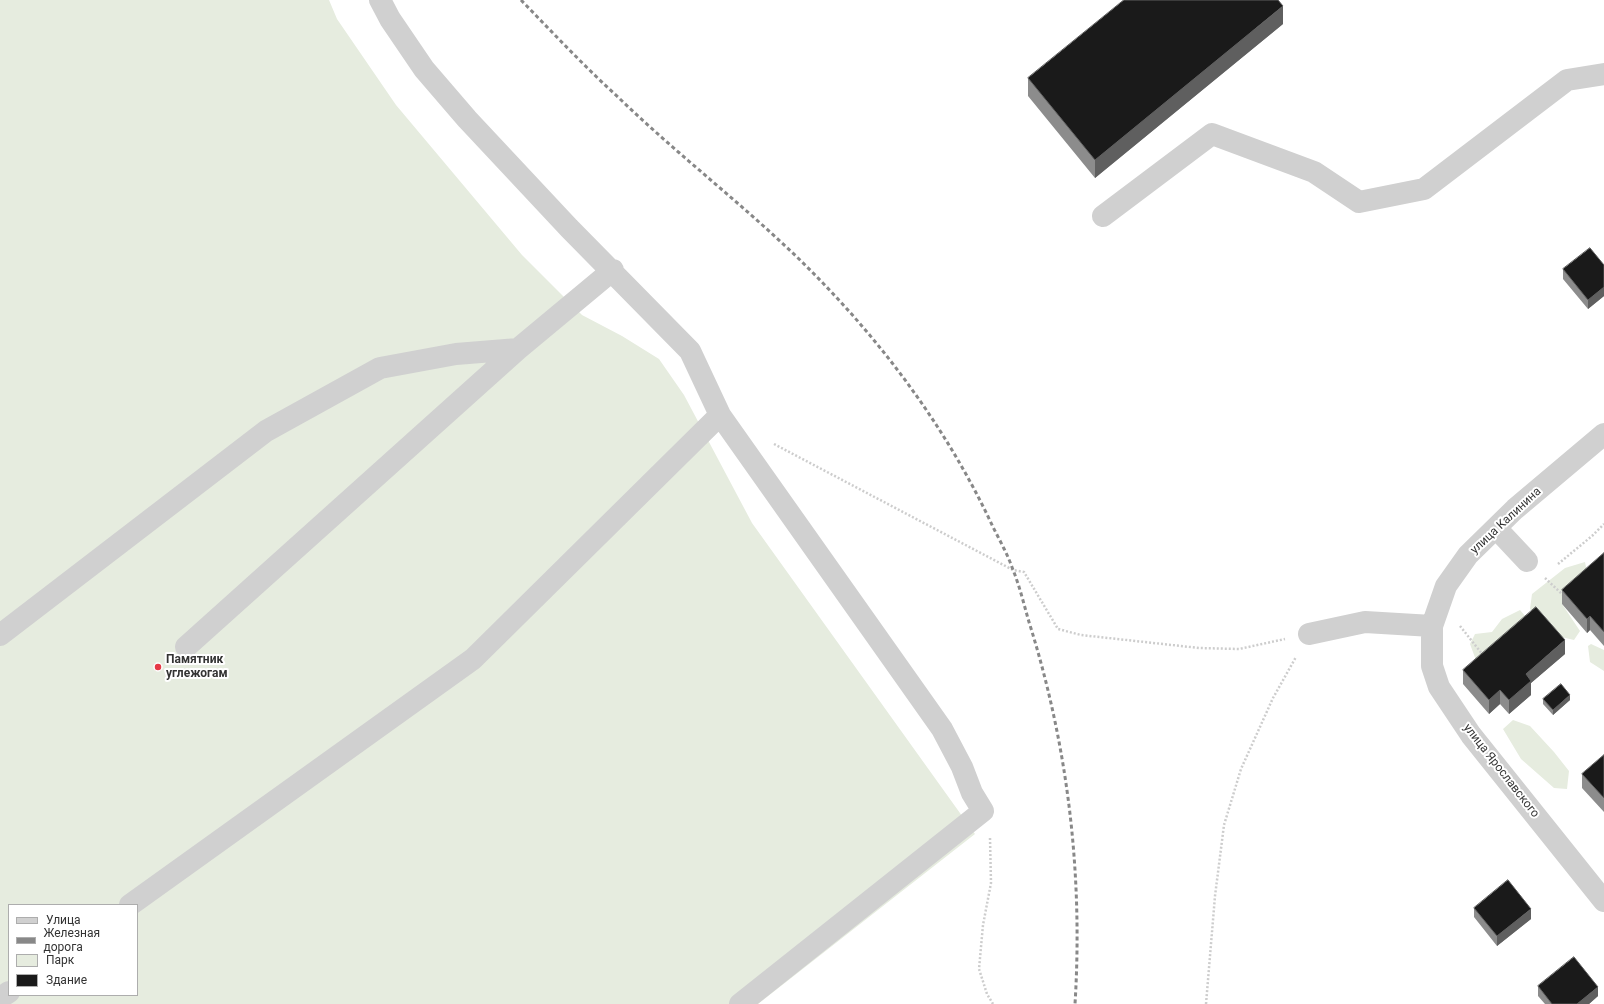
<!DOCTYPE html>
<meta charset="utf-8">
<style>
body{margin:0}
#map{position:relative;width:1604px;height:1004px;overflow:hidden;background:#fff;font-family:Roboto,sans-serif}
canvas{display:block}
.legend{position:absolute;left:8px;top:904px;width:130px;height:92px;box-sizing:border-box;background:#fff;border:1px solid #adadad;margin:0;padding:5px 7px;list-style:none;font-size:12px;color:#333}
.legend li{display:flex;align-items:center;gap:8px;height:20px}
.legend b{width:20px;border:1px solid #adadad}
</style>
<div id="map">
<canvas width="1604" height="1004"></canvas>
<ul class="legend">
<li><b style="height:5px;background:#d0d0d0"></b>Улица</li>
<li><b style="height:5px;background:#888"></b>Железная дорога</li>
<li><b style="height:11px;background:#e6ecdf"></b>Парк</li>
<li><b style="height:11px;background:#1a1a1a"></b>Здание</li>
</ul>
</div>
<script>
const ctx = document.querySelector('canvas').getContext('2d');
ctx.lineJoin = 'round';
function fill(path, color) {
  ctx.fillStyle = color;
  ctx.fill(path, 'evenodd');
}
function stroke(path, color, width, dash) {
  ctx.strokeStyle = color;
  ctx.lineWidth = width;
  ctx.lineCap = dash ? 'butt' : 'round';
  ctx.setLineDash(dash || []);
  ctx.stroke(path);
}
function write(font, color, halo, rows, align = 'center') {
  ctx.font = font + ' Roboto,sans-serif';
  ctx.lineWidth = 4;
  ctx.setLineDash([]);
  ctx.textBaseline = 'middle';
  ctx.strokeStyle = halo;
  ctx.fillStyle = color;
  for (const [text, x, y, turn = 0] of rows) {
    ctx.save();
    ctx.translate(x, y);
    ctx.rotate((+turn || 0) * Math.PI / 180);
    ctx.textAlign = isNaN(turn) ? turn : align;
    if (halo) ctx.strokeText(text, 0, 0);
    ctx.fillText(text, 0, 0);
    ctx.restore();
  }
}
fill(new Path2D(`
 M0 0H329L337 19 396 105 522 255 582 315 622 336 659 359 684 395 752 523 975 834 758 1004H0ZM9 905H137V995H9Z
 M1585 562 1587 572 1562 604 1580 631 1574 640 1557 636 1530 609 1532 594 1565 568Z
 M1520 610 1532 624 1477 663 1470 644 1475 634 1492 632 1502 619Z
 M1591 644 1604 650V671L1590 662 1588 646Z
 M1513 720 1530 726 1554 752 1569 771 1567 789 1554 788 1521 759 1503 729Z`), '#e6ecdf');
stroke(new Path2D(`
 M774 444 1013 570 1024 572 1058 629 1081 635 1199 648 1239 649 1285 639
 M1558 564 1592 536 1604 524
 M1545 578 1563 595
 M1460 626 1483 655
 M990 838 991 883 983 925 979 969 987 994 993 1004
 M1206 1004 1215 896 1224 825 1241 769 1273 698 1296 657`), '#cdcdcd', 2.5, [2, 2]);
stroke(new Path2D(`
 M380 0 390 19 424 69 467 119 569 228 690 351 720 415 942 729 962 767 972 793 983 811 740 1004
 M1103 216 1212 134 1314 172 1359 202 1424 189 1567 80 1604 74
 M1604 434 1515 509 1468 555 1446 586 1432 626V666L1439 687 1471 735 1604 901
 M1496 528 1527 561
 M1309 634 1365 622 1432 626
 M0 635 266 431 380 368 456 354 518 349
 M186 647 518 349 613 270
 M130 905 473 659 720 415
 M0 998 9 992`), '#d0d0d0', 22);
stroke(new Path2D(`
 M521 0C553 33 585 67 619 98 677 154 741 203 799 259 878 336 946 426 993 527 1000 541 1008 555 1013 570 1020 587 1024 605 1029 622 1068 746 1083 874 1075 1004`), '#888', 3, [4, 3]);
fill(new Path2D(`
 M1283 24 1095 178 1028 96V78Z
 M1604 265V296L1588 309 1563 279V269Z
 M1604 553V646L1590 630 1587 633 1562 604V590Z
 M1565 654 1531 683V695L1509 714 1500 704 1489 714 1463 684V670Z
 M1543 699 1570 700 1553 715 1543 704Z
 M1604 755V812L1582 788V774Z
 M1474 908 1531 919 1497 946 1474 917Z
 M1538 986 1598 996 1589 1004H1545L1538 996Z`), '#8c8c8c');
fill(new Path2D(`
 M1283 6V24L1095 178V160Z
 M1604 287V296L1588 309V300Z
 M1590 616V630L1587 633V619Z
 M1565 640V654L1531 683V695L1509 714V700L1526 674Z
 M1500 690V704L1489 714V700Z
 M1570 695V700L1553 715V710Z
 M1531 909V919L1497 946V936Z
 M1598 987V996L1589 1004H1577Z`), '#5f5f5f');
const building = new Path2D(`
 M1124 0H1278L1283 6 1095 160 1028 78Z
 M1590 248 1604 265V287L1588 300 1563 269Z
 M1604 553V632L1590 616 1587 619 1562 590Z
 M1536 607 1565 640 1526 674 1531 681 1509 700 1500 690 1489 700 1463 670Z
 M1561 684 1570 695 1553 710 1543 699Z
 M1604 755V798L1582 774Z
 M1508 880 1531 909 1497 936 1474 908Z
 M1574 957 1598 987 1577 1004H1552L1538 986Z`);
fill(building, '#1a1a1a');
stroke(building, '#5f5f5f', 1);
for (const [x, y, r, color] of [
 [158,667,4,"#e63946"]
]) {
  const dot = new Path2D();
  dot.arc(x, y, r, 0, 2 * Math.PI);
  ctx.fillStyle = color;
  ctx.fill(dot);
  stroke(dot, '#fff', 1.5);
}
write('12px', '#333', '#fff', [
 ["улица Калинина",1506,521,-43],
 ["улица Ярославского",1501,771,52]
]);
write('bold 12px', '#333', '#fff', [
 ["Памятник",166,660],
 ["углежогам",166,674]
], 'left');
</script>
